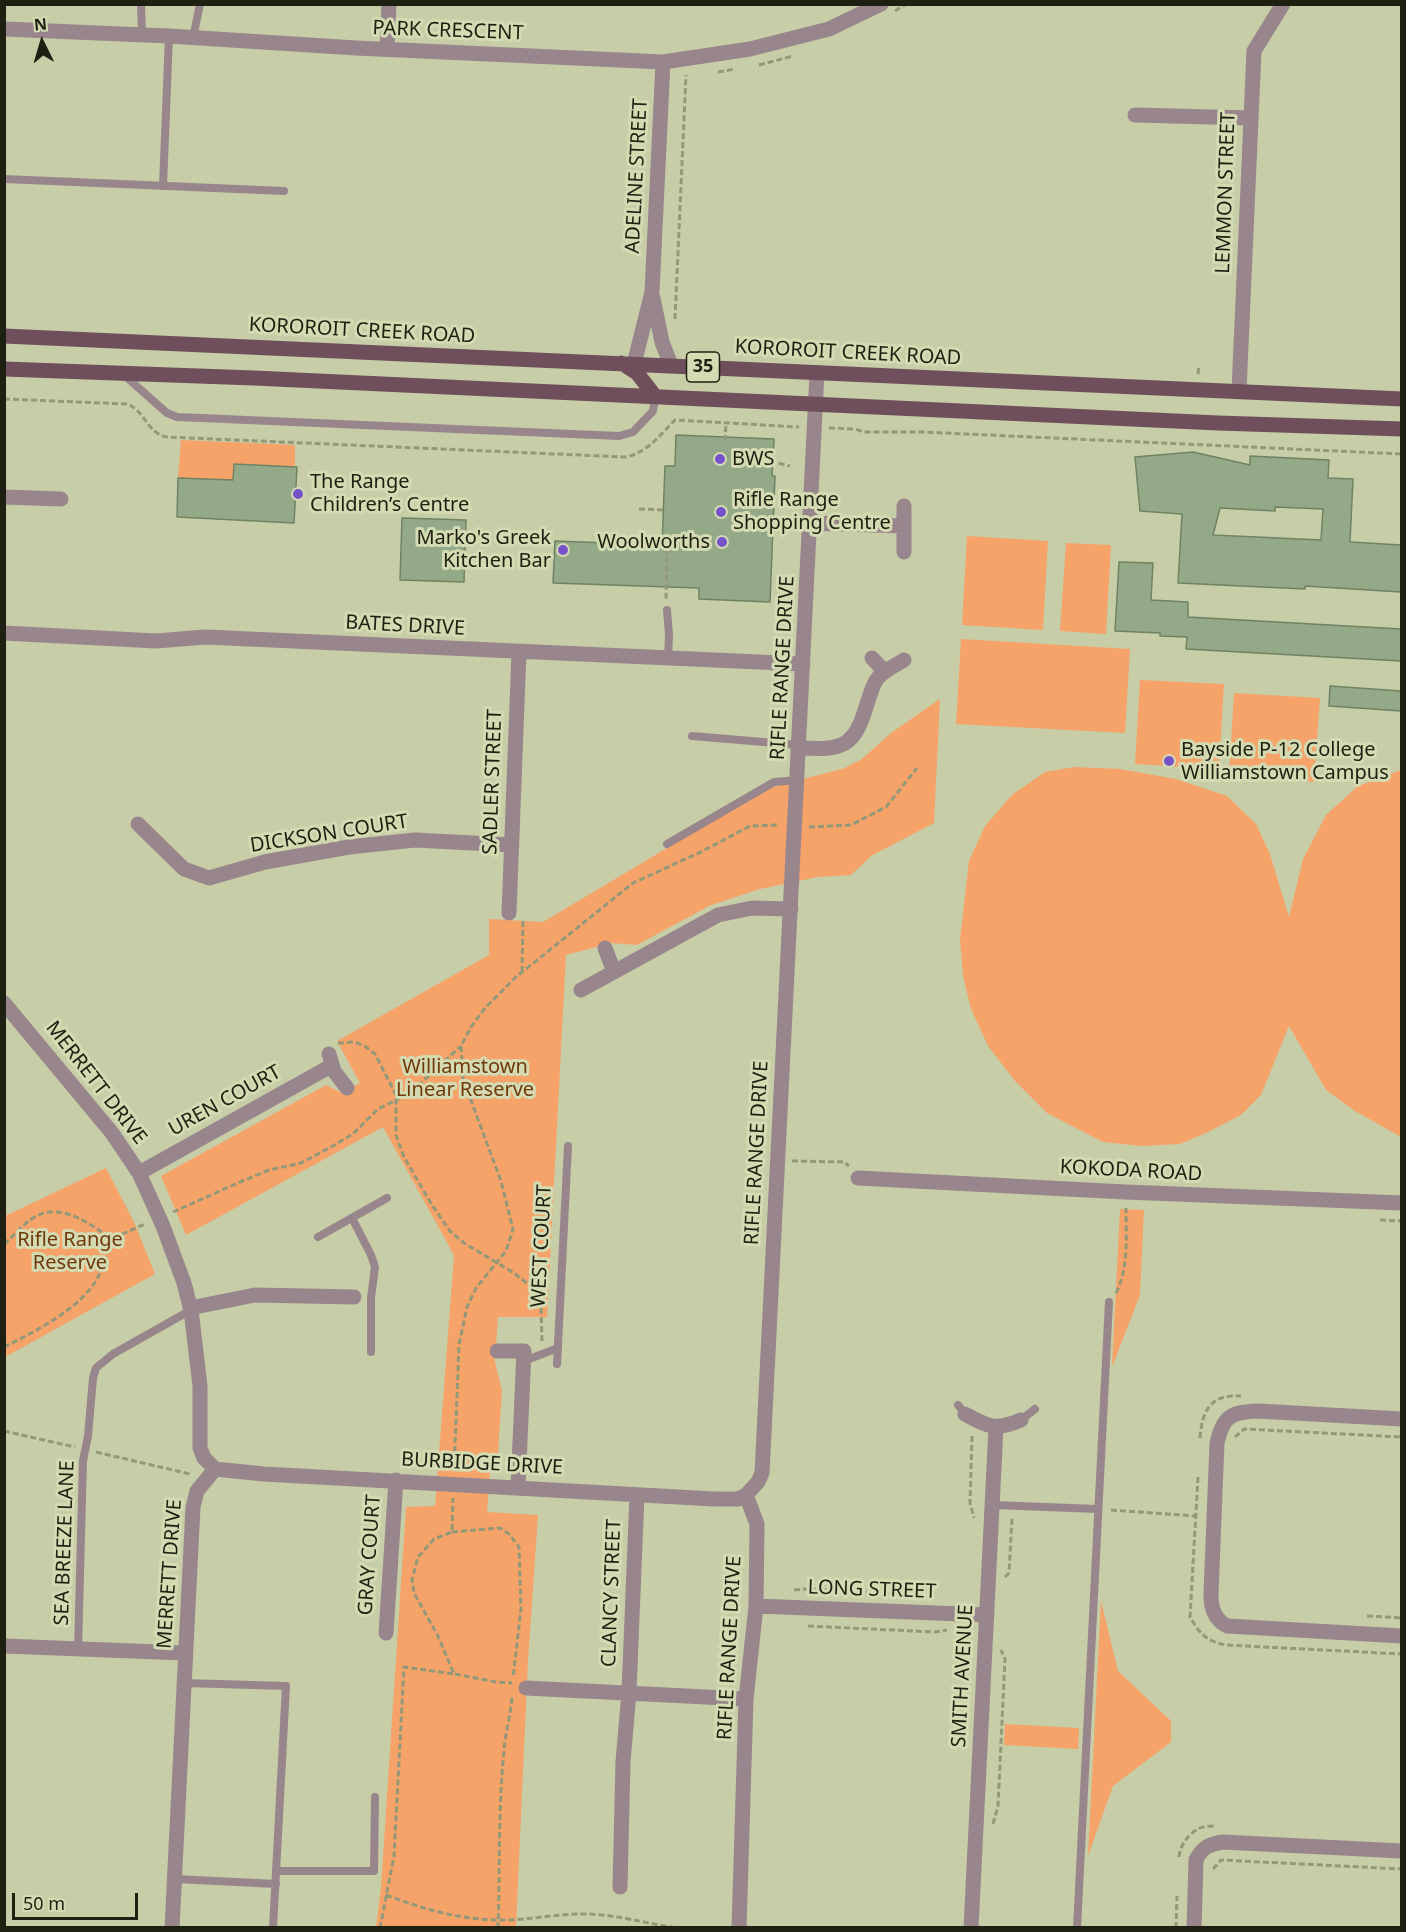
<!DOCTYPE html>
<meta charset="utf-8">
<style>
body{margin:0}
#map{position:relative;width:1406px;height:1932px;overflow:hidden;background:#c7cda6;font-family:"Noto Sans",sans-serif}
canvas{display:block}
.frame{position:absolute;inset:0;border:6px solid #1e2011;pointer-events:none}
.north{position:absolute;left:12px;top:12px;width:60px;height:60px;-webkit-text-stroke:4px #d4dab2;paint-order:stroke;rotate:355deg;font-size:16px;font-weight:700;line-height:24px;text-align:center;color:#1e2011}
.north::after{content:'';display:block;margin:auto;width:21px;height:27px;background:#1e2011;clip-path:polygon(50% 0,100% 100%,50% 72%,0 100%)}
.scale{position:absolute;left:12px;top:1893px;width:126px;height:27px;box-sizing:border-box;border:3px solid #1e2011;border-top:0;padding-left:8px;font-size:18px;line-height:21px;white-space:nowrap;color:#1e2011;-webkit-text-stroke:4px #d4dab2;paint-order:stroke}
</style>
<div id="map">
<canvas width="1406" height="1932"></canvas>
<div class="frame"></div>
<div class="north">N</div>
<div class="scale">50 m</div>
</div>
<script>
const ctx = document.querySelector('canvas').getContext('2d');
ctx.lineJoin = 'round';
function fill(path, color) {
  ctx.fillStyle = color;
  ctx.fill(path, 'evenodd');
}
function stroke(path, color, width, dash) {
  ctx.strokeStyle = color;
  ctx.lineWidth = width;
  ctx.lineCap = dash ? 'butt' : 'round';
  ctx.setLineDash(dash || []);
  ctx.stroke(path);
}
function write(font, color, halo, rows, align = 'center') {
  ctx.font = font + ' "Noto Sans",sans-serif';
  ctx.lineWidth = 6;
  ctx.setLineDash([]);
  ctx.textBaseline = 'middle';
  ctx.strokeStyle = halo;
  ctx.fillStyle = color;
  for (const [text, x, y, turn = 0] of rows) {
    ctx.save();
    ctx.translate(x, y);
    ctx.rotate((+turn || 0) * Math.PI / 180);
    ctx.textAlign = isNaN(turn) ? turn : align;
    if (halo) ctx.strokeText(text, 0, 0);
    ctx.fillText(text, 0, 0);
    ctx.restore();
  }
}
fill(new Path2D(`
 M181 440 295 445V467L234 464 233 480 178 478Z
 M967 536 1048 541 1043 630 962 625Z
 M1066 543 1111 545 1106 634 1060 631Z
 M961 639 1130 649 1125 733 956 724Z
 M1140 680 1224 684 1219 769 1135 764Z
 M1234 693 1320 698 1314 782 1229 777Z
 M940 699 934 823 871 856 851 875 818 877 760 889 709 906 637 945 611 943 566 955 547 1317H498L495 1362 502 1391 498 1453 491 1460 487 1512 538 1515 528 1661 516 1927H376L381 1887 406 1507 435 1506 454 1255 383 1127 186 1235 161 1176 326 1085 342 1093 360 1083 337 1041 489 955V919L543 922 766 789 845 768 862 759 891 733Z
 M1074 767 1120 769 1176 779 1227 796 1256 824 1270 854 1289 917 1303 859 1326 815 1358 786 1401 770V1137L1355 1111 1326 1090 1289 1026 1261 1095 1241 1115 1206 1133 1180 1144 1141 1146 1103 1142 1047 1113 1015 1081 988 1046 971 1009 963 976 960 939 969 861 985 826 1013 794 1045 772Z
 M106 1168 134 1222 155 1274 5 1357V1216Z
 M1120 1209 1144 1210 1140 1295 1112 1367Z
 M1101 1601 1118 1671 1171 1721V1742L1113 1786 1088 1856Z
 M1005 1724 1079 1728 1078 1749 1004 1745Z`), '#f6a36a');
const building = new Path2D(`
 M676 435 774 439 772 476H775L770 602 699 599V588L553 583 555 541 662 545 665 466H675Z
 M1193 452 1250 465V456L1329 460 1328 478 1353 479 1350 542 1401 545V592L1305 586V589L1178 583 1182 514 1140 511 1135 457ZM1275 507 1323 509 1321 540 1213 535 1220 508 1275 511Z
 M234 464 297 467 294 523 177 517 178 478 233 480Z
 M402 518 466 520 464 582 400 580Z
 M1119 562 1153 563 1151 600 1188 602V617L1401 629V661L1186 649 1187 637 1160 636V633L1115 631Z
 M1330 686 1401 691V711L1329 706Z`);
fill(building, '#94a988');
stroke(building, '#6f8363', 1.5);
stroke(new Path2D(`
 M895 11 906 4
 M759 65 793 56
 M718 72 735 69
 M675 319 686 75
 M1198 374 1199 365
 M4 399 127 404C145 410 147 434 167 437L625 457C646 454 660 435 675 420L799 427
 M829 428 855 429 864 432H923L1402 454
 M725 441 726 423
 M770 461 790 466
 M639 509 666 510
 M664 549 667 552 666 600
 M809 827 851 825 886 807 917 768
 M522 972 523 920
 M338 1043 355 1042 366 1047 375 1054 396 1095V1135L404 1157 432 1205 450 1231 464 1243 514 1273 534 1289 541 1307 542 1341
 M792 1161 844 1162 849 1166
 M173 1212 240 1182 269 1170 301 1163 331 1147 353 1134 378 1109 410 1093 461 1046
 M1380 1220 1402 1221
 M4 1244C14 1236 22 1225 33 1218 59 1201 90 1223 111 1239
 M1116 1293C1129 1268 1126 1235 1126 1208
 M4 1347C36 1331 84 1307 99 1275 105 1264 108 1251 111 1239L145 1224
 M4 1431 75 1447
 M972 1436 970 1503 974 1518
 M1235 1437 1244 1429 1402 1437
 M1200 1438C1202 1411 1210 1394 1241 1396
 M96 1452 190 1474
 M454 1470 459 1345 467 1307 476 1288 506 1251 513 1229 501 1181 463 1079 461 1046 471 1027 485 1008 516 977 633 883 701 852 750 826 778 825
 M1198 1477 1190 1617C1200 1634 1205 1640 1225 1645L1402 1654
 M1111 1510 1196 1516
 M452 1532 500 1528 509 1534 519 1547 521 1609 513 1678
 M1005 1577 1009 1573 1012 1517
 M794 1590 807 1589 919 1595
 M1367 1616 1402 1618
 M808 1626 935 1632 947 1630
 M455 1674 496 1682 512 1683
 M993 1824 998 1806 1005 1659 1001 1650
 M1179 1857C1180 1845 1189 1833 1200 1828 1204 1826 1211 1826 1216 1826
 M1213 1869 1221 1860 1402 1869
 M386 1895C423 1909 458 1919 497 1920 527 1921 558 1913 588 1914 619 1915 648 1924 678 1928
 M380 1928 394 1856 404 1667 454 1674 438 1636 414 1593 412 1580 418 1557 434 1539 452 1532 453 1498
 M498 1928C500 1869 498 1810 504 1751 505 1733 511 1715 512 1696
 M1176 1928 1177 1896`), '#939878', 3, [6, 3]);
stroke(new Path2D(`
 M141 4 142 35
 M193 38 200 4
 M4 179 284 191
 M163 186 169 36
 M124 375 167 413 177 417 619 436 633 432 653 411 655 396
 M667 610 669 635 668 658
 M692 736 799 745
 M667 844 774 782 798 780
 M352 1218 371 1255 375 1267 371 1298V1352
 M318 1237 387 1198
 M524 1361 558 1348
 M557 1364 568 1146
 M958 1405 965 1414
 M1021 1420 1035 1409
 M993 1505 1098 1509
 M78 1649 83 1461 88 1436 93 1378 96 1368 113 1354 191 1310
 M184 1683 286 1686 273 1928
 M276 1871H374L375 1797
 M175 1879 276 1884
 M1077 1928 1109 1302`), '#98868c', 8);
stroke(new Path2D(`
 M4 29 169 36 356 48 663 62 750 49 829 29 881 4
 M387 49 389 4
 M1135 115 1250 118
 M653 298 662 342 671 365
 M634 364 652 292 663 62
 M1239 391 1254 51 1283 4
 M4 497 61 499
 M811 523 904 526
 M904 552V506
 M4 633 156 641 205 637 803 664
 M872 658 885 672
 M799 748C843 750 854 748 867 704 870 696 872 686 877 679 884 670 895 666 904 660
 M138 824 184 869 209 878 265 862 349 847 415 840 512 845
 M509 913 519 652
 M605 948 614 972
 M581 990 718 915 752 908 791 909
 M4 1003 112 1133 139 1173 163 1226 184 1283 191 1310 200 1386V1448L204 1458 215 1469 197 1491 193 1507 172 1928
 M329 1054 334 1071 347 1088
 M139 1173 331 1066
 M858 1178 1125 1192 1402 1203
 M190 1308 255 1295 354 1297
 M497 1351H524L518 1487
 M965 1414C989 1427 995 1431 1021 1420
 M1402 1419 1258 1411C1231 1412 1223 1416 1217 1443L1211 1594C1211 1608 1214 1619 1227 1626L1402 1636
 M215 1469 264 1474 714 1499H738L746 1495
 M756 1606 987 1615
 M386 1633 396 1480
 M4 1646 185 1653
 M526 1688 746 1699
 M620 1887 623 1762 629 1692 637 1495
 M739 1928 746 1699 756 1606 757 1524 746 1495 758 1482 762 1473 817 373
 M971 1928 996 1427
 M1194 1928 1196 1860C1202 1847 1210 1844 1223 1842L1402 1851`), '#98868c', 15);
stroke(new Path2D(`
 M4 336 1402 399
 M621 363 637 373 655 396
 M4 369 254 378 1218 423 1402 429`), '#6e4f5b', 15);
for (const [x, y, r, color] of [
 [720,459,6,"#7751ca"],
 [298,494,6,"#7751ca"],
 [721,512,6,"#7751ca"],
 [722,542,6,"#7751ca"],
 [563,550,6,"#7751ca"],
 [1169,761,6,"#7751ca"]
]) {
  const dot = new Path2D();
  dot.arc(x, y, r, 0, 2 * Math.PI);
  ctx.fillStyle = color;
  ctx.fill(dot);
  stroke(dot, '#d4dab2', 2);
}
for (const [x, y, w] of [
 [703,367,33]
]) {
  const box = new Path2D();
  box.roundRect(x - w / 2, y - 15, w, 30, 4.5);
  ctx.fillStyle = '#d4dab2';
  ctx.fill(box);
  stroke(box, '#1e2011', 1.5);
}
write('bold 18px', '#1e2011', null, [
 ["35",703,367]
]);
write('20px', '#1e2011', '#d4dab2', [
 ["PARK CRESCENT",448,31,2],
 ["ADELINE STREET",637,176,-87],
 ["LEMMON STREET",1226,193,-88],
 ["KOROROIT CREEK ROAD",362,331,3],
 ["KOROROIT CREEK ROAD",848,353,3],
 ["BATES DRIVE",405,626,3],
 ["RIFLE RANGE DRIVE",783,668,-87],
 ["SADLER STREET",493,782,-88],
 ["DICKSON COURT",329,834,-9],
 ["MERRETT DRIVE",96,1083,52],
 ["UREN COURT",225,1101,-29],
 ["RIFLE RANGE DRIVE",757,1153,-87],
 ["KOKODA ROAD",1131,1171,3],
 ["WEST COURT",542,1246,-87],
 ["BURBIDGE DRIVE",482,1464,3],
 ["SEA BREEZE LANE",65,1543,-88],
 ["GRAY COURT",370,1555,-86],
 ["MERRETT DRIVE",170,1574,-86],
 ["LONG STREET",872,1590,2],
 ["CLANCY STREET",612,1593,-88],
 ["RIFLE RANGE DRIVE",730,1648,-87],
 ["SMITH AVENUE",963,1676,-87]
]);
write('20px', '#1e2011', '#d4dab2', [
 ["BWS",732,459],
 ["The Range",310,482],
 ["Children’s Centre",310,505],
 ["Rifle Range",733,500],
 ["Shopping Centre",733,523],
 ["Marko's Greek",551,538,"right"],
 ["Kitchen Bar",551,561,"right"],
 ["Woolworths",710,542,"right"],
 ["Bayside P-12 College",1181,750],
 ["Williamstown Campus",1181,773]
], 'left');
write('20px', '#70390b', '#d4dab2', [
 ["Williamstown",465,1067],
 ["Linear Reserve",465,1090],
 ["Rifle Range",70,1240],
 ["Reserve",70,1263]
]);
</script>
